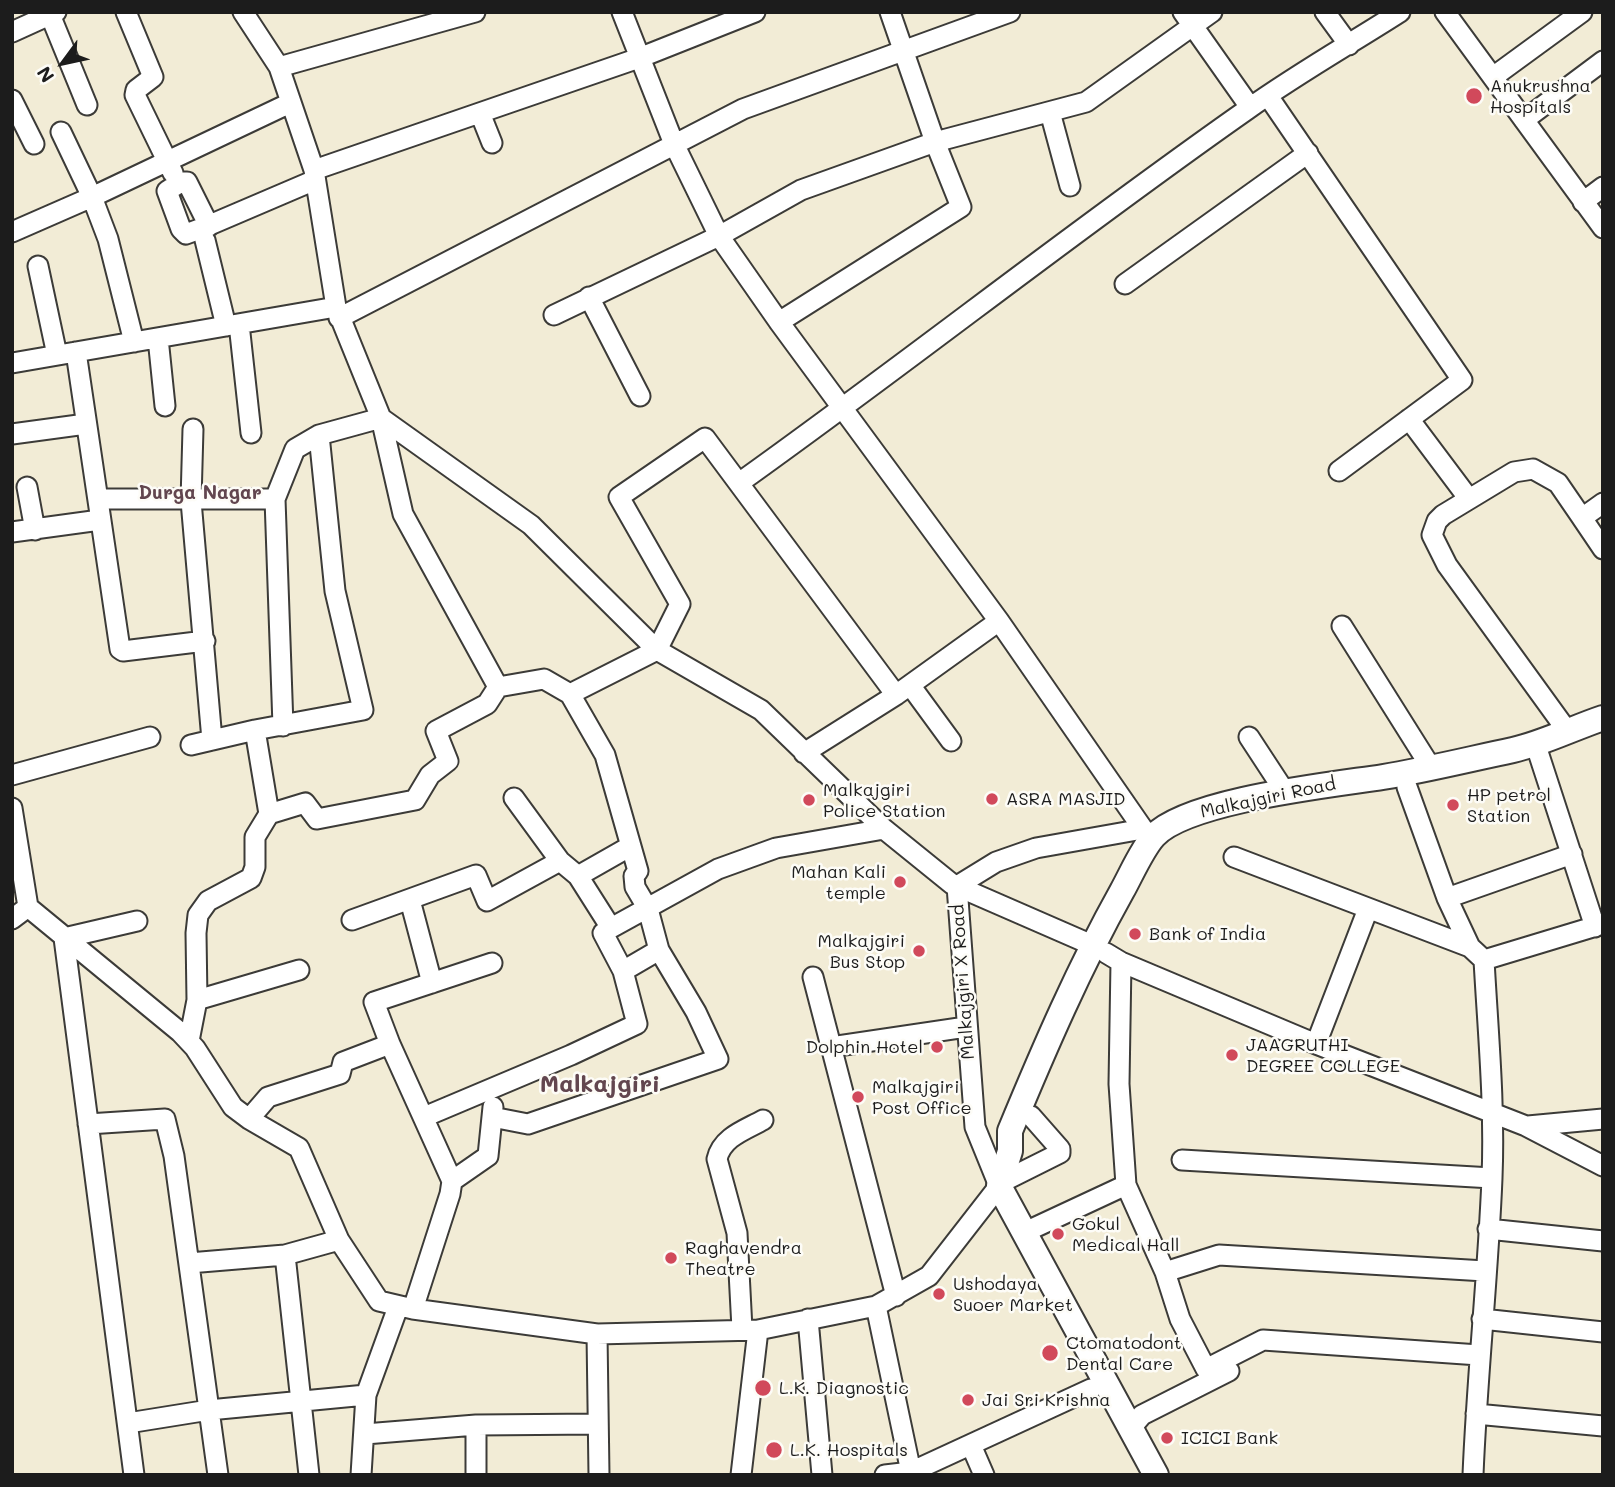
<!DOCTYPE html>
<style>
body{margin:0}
#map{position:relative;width:1615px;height:1487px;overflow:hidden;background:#f2ecd6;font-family:Mali,sans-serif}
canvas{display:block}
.frame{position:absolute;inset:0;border:14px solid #1c1c1c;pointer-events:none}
.north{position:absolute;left:28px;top:28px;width:70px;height:70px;-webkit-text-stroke:5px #fdfcf7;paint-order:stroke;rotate:237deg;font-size:19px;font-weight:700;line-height:28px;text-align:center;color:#1c1c1c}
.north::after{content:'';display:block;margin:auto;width:24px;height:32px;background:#1c1c1c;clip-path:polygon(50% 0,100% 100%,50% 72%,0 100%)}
</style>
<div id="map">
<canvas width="1615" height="1487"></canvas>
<div class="frame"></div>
<div class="north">N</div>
</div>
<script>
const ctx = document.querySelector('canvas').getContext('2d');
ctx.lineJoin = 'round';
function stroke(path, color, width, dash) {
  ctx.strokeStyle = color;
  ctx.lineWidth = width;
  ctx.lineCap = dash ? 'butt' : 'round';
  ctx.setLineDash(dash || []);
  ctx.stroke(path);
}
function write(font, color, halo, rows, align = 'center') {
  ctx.font = font + ' Mali,sans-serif';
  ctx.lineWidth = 5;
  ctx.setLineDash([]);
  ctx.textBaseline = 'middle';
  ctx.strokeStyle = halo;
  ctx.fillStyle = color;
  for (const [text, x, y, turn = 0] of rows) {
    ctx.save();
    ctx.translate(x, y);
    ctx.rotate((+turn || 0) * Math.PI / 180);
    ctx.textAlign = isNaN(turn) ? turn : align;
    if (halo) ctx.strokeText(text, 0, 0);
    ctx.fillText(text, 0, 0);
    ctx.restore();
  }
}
const minor = new Path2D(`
 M49 12 87 105
 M126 12 153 77 136 90 135 95 173 173
 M243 12 279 67 314 170 336 307 381 418 531 525 657 650 761 710 884 829 952 884 1092 945
 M622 12 674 144 719 236 779 322 999 621 1143 829 1150 834
 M1183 12 1250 107
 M1325 12 1349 45
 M1445 12 1603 228
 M12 32 56 12
 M279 67 475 12
 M1493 77 1582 12
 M1268 96 1462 380 1339 471
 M12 100 34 144
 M1050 112 1070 186
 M480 113 492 143
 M1524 120 1603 61
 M61 132 92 197 108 239 134 342
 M314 170 639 58 755 12
 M1583 202 1603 187
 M209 226 187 182H181L167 191 181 229 186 234 205 227 315 180
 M12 232 92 197 290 103
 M205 240 226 326
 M38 266 57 355
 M1125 284 1308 153
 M589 297 640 396
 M554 315 719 236 801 190 935 142 1086 102 1212 12
 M339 318 743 109 1010 12
 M779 322 961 207 935 142 890 12
 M239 324 251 433
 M158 338 165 406
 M76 352 120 649 123 651 205 641
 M12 363 336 307
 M1409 419 1469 499
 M193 429 191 501 212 740
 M12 434 86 424
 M739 483C910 361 1075 230 1248 109 1297 74 1350 44 1400 12
 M27 487 35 530
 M99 499H275
 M1603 503 1582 518 1603 549
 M12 532 100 520
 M1342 626 1430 766
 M910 685 951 741
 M283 726 275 499 295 449 319 435 381 418 403 514 498 687
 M255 730 269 814
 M1568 732 1447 565 1432 535 1437 521 1443 515 1514 472 1533 469 1558 483 1582 518
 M1249 737 1285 792
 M191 745 255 730 363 710 335 591 319 435
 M804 753 896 695 999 621
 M1539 755 1595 927
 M12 775 150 737
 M1407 787 1447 898 1470 947 1484 960C1488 1032 1495 1105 1492 1178 1488 1277 1477 1376 1473 1475
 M12 808 28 907 180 1032 195 1048 233 1107 249 1119 299 1148 339 1240 379 1301 413 1309 597 1334 758 1330 876 1306 929 1276 999 1186 975 1127 957 886 996 862 1036 848 1143 829
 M1234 857 1470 947
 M578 876 629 847
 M1447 898 1572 854
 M410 900 432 983
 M12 919 28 907
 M352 920 476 875 487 901 560 861
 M611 928 718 869 776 848 884 829
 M1106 953 1121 962 1316 1044 1526 1126 1603 1166
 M1484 960 1603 924
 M1121 962 1119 1084 1126 1185 1165 1272 1180 1319 1206 1369 1263 1340 1479 1355
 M623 971 659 950
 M813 977 896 1296
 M197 1000 299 970
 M189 1041 197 1000 196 933 198 915 208 901 251 878 255 867V837L269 814 305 803 317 819 415 800 430 775 448 761 436 731 487 704 498 687 544 679 570 694 657 650 680 604 619 497 705 438 896 695
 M1316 1044 1368 909
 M831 1047 966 1027
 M424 1117 571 1055 637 1024 623 971 603 933 611 928 578 876 560 861 514 798
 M492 1117 528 1124 718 1059 696 1012 659 950 648 909 635 887 634 876 638 871 605 755 570 694
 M249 1119 268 1097 340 1074 343 1062 390 1044
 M88 1124 165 1119 174 1156 218 1475
 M1528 1126 1603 1119
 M1182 1160 1492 1178
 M452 1181 390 1044 374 1002 492 963
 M1000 1183 1060 1153V1149L1031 1116
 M1488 1229 1603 1241
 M1023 1233 1126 1185
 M285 1255 309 1475
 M189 1263 285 1255 339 1240
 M1165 1272 1219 1255 1485 1271
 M876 1306 911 1472 910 1475
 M413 1309 450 1194 452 1181 488 1156 493 1107
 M808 1319 822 1475
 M1482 1319 1603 1332
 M742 1329 737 1233 717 1159C722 1137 745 1130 763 1120
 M597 1334 599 1475
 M1476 1414 1603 1426
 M128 1423 209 1410 366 1395
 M1131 1428 1142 1415 1229 1371
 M365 1434 476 1425 598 1424
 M971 1445 984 1475
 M134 1475 64 938 137 921
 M361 1475 366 1395 398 1307
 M476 1475V1425
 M741 1475 758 1330
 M885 1475 911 1472 1091 1389`);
const major = new Path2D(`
 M1156 1475 999 1186 1010 1151V1131C1044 1049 1079 968 1122 891 1131 875 1142 849 1154 836 1188 800 1331 785 1383 777 1426 770 1470 759 1513 750 1544 743 1573 728 1603 718`);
stroke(minor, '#3c3b38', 23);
stroke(major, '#3c3b38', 28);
stroke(minor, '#fff', 19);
stroke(major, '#fff', 24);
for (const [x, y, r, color] of [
 [1474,96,9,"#d1495b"],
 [992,799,7,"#d1495b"],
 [809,800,7,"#d1495b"],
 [1453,805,7,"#d1495b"],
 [900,882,7,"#d1495b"],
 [1135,934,7,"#d1495b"],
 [919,951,7,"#d1495b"],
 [937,1047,7,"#d1495b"],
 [1232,1055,7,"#d1495b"],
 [858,1097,7,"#d1495b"],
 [1058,1234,7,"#d1495b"],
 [671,1258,7,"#d1495b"],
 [939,1294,7,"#d1495b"],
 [1050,1353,9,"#d1495b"],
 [763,1388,9,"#d1495b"],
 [968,1400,7,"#d1495b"],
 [1167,1438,7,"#d1495b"],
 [774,1450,9,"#d1495b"]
]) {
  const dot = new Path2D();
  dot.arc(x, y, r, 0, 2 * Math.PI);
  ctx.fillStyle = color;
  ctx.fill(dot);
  stroke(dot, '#fdfcf7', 2.5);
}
write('18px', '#1c1c1c', '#fdfcf7', [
 ["Anukrushna",1490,86],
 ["Hospitals",1490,107],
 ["Malkajgiri",823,790],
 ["Police Station",823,811],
 ["HP petrol",1467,795],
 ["Station",1467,816],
 ["ASRA MASJID",1006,799],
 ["Mahan Kali",886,872,"right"],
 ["temple",886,893,"right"],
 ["Bank of India",1149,934],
 ["Malkajgiri",905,941,"right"],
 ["Bus Stop",905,962,"right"],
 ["JAAGRUTHI",1246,1045],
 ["DEGREE COLLEGE",1246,1066],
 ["Dolphin Hotel",923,1047,"right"],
 ["Malkajgiri",872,1087],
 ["Post Office",872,1108],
 ["Gokul",1072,1224],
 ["Medical Hall",1072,1245],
 ["Raghavendra",685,1248],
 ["Theatre",685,1269],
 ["Ushodaya",953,1284],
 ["Suoer Market",953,1305],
 ["Ctomatodont",1066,1343],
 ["Dental Care",1066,1364],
 ["L.K. Diagnostic",779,1388],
 ["Jai Sri Krishna",982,1400],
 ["ICICI Bank",1181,1438],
 ["L.K. Hospitals",790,1450]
], 'left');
write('18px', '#1c1c1c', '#fdfcf7', [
 ["Malkajgiri Road",1268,798,-12],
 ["Malkajgiri X Road",963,982,-94]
]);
write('bold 19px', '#62464f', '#fdfcf7', [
 ["Durga Nagar",200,493]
]);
write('bold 24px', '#62464f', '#fdfcf7', [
 ["Malkajgiri",600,1085]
]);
</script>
